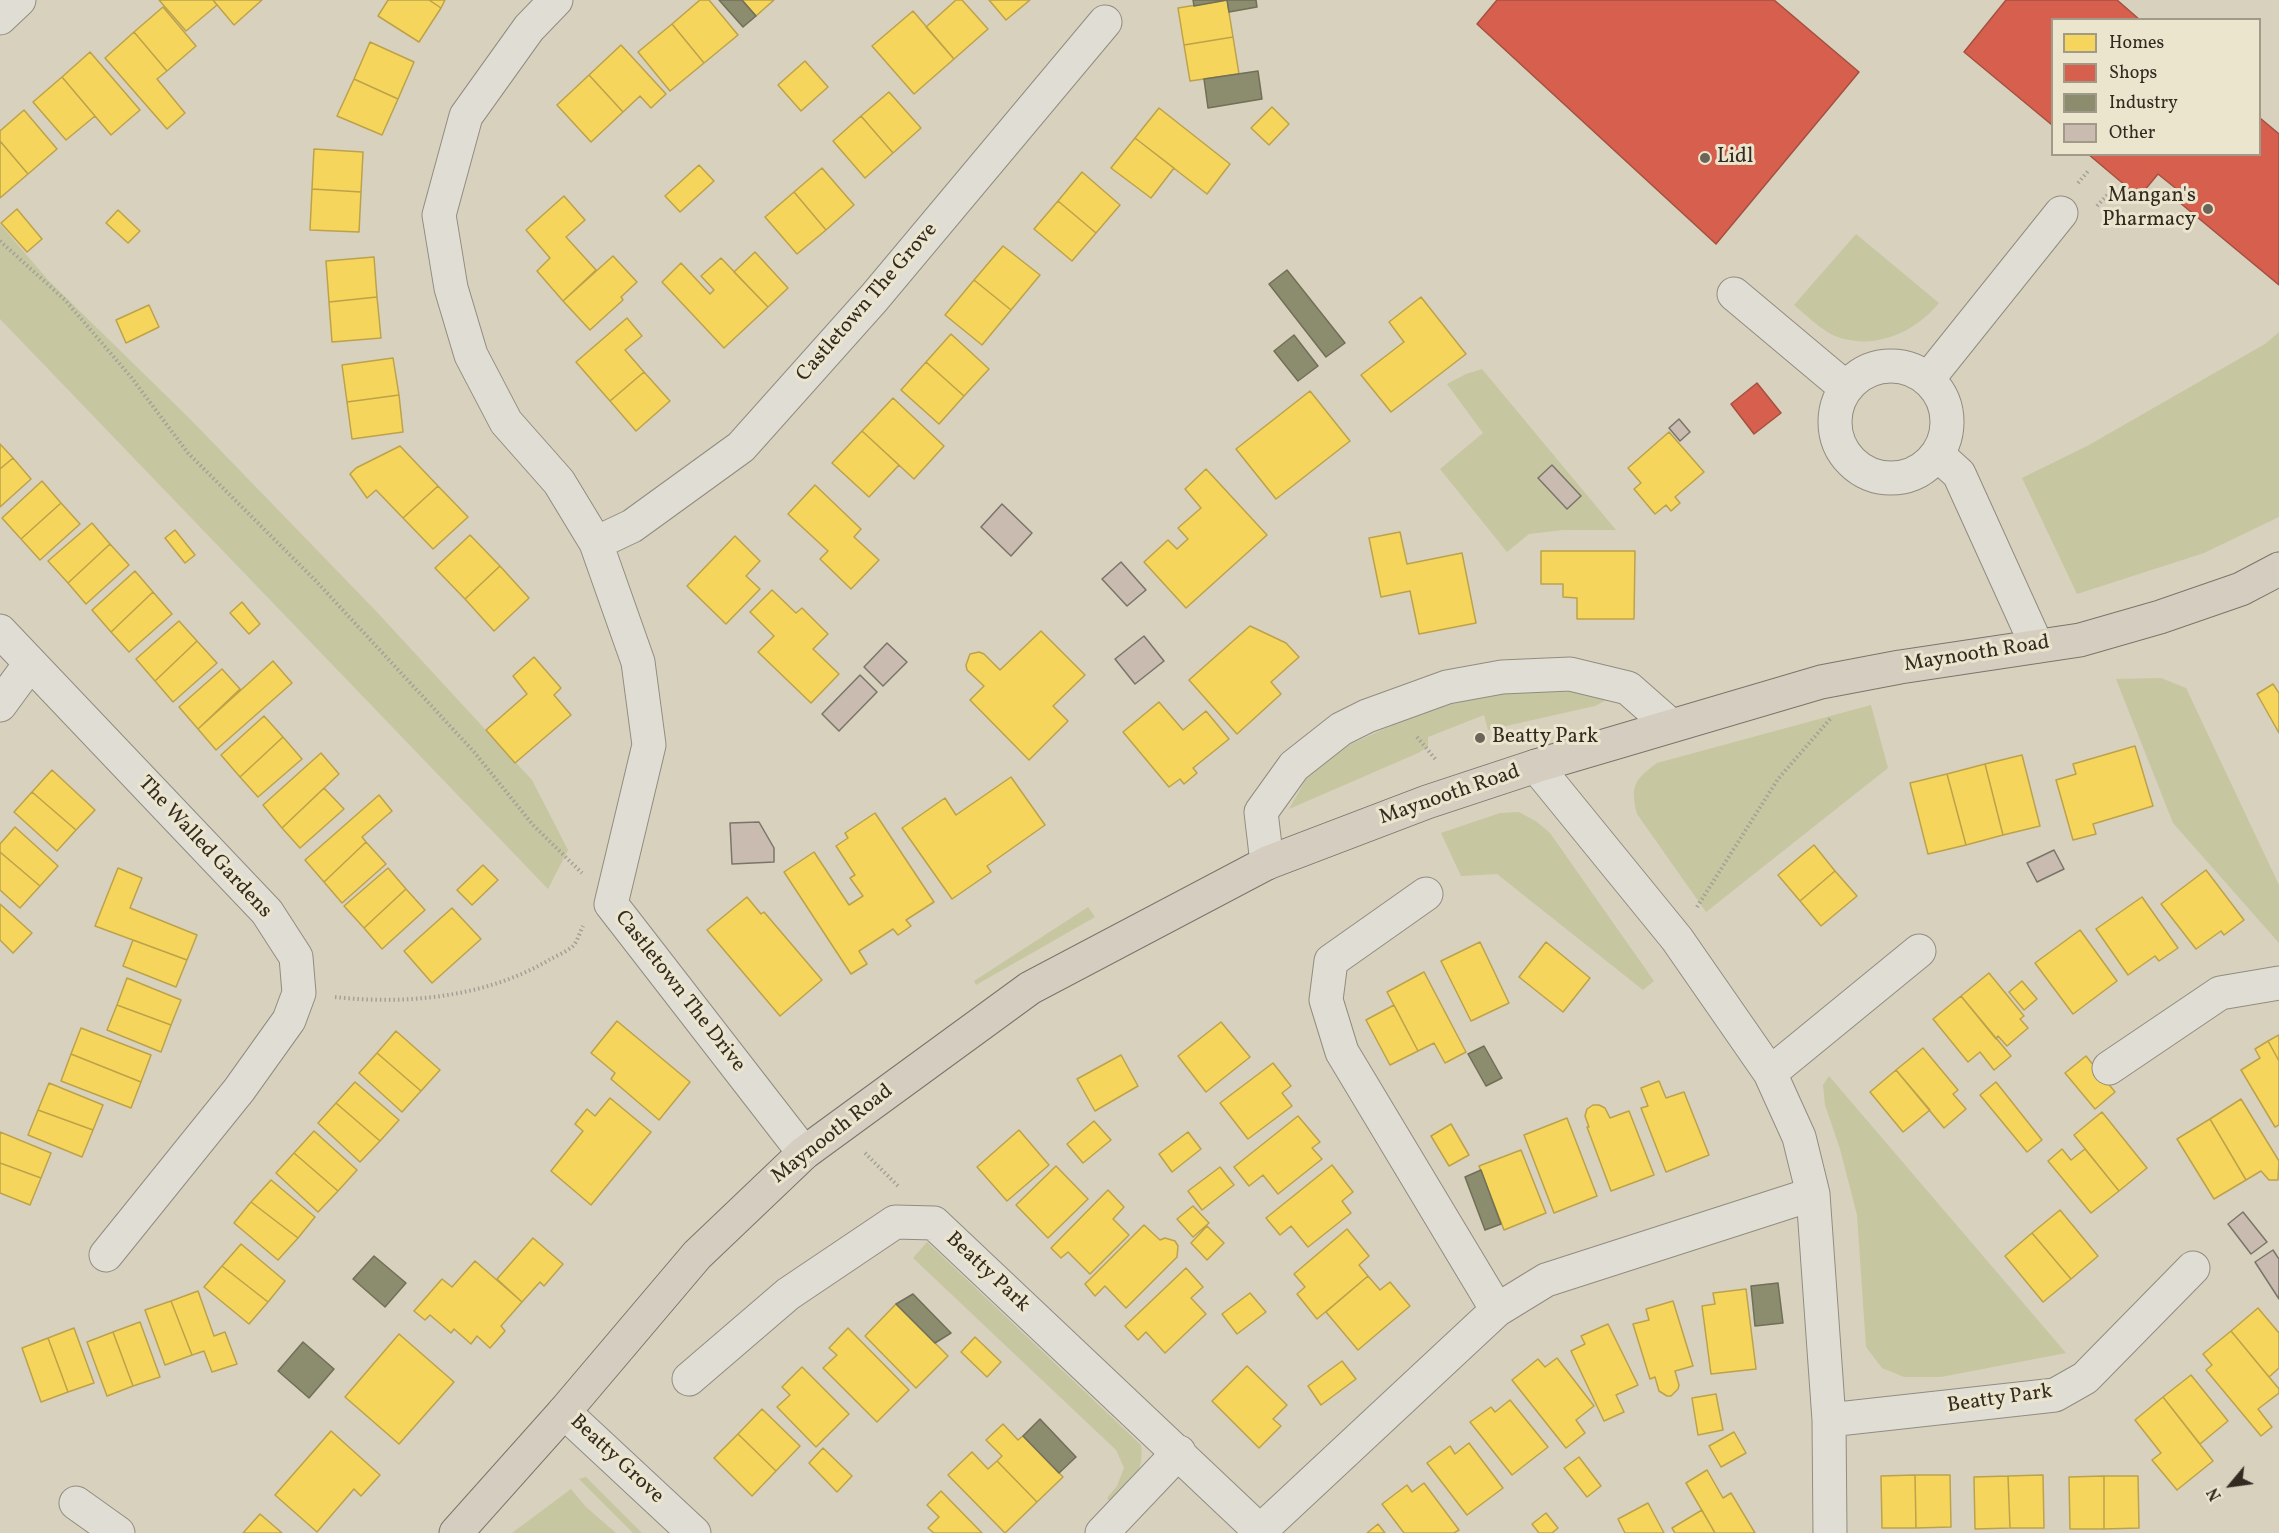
<!DOCTYPE html>
<style>
body{margin:0}
#map{position:relative;width:2279px;height:1533px;overflow:hidden;background:#d8d1be;font-family:Vollkorn,serif}
canvas{display:block}
.legend{position:absolute;left:2051px;top:18px;width:210px;height:138px;box-sizing:border-box;background:#ece5ce;border:2px solid #a29a89;margin:0;padding:8px 10px;list-style:none;font-size:18px;color:#332a21}
.legend li{display:flex;align-items:center;gap:12px;height:30px}
.legend b{width:30px;border:2px solid #a29a89}
.north{position:absolute;left:2201px;top:1455px;width:60px;height:60px;-webkit-text-stroke:4px #ece5ce;paint-order:stroke;rotate:241deg;font-size:16px;font-weight:700;line-height:24px;text-align:center;color:#332a21}
.north::after{content:'';display:block;margin:auto;width:21px;height:27px;background:#332a21;clip-path:polygon(50% 0,100% 100%,50% 72%,0 100%)}
</style>
<div id="map">
<canvas width="2279" height="1533"></canvas>
<ul class="legend">
<li><b style="height:16px;background:#f6d55c"></b>Homes</li>
<li><b style="height:16px;background:#d6604d"></b>Shops</li>
<li><b style="height:16px;background:#8c8c6e"></b>Industry</li>
<li><b style="height:16px;background:#c9bbaf"></b>Other</li>
</ul>
<div class="north">N</div>
</div>
<script>
const ctx = document.querySelector('canvas').getContext('2d');
ctx.lineJoin = 'round';
function fill(path, color) {
  ctx.fillStyle = color;
  ctx.fill(path, 'evenodd');
}
function stroke(path, color, width, dash) {
  ctx.strokeStyle = color;
  ctx.lineWidth = width;
  ctx.lineCap = dash ? 'butt' : 'round';
  ctx.setLineDash(dash || []);
  ctx.stroke(path);
}
function write(font, color, halo, rows, align = 'center') {
  ctx.font = font + ' Vollkorn,serif';
  ctx.lineWidth = 6;
  ctx.setLineDash([]);
  ctx.textBaseline = 'middle';
  ctx.strokeStyle = halo;
  ctx.fillStyle = color;
  for (const [text, x, y, turn = 0] of rows) {
    ctx.save();
    ctx.translate(x, y);
    ctx.rotate((+turn || 0) * Math.PI / 180);
    ctx.textAlign = isNaN(turn) ? turn : align;
    if (halo) ctx.strokeText(text, 0, 0);
    ctx.fillText(text, 0, 0);
    ctx.restore();
  }
}
fill(new Path2D(`
 M0 224 48 280 190 419 375 610 532 780 568 850 548 889 0 319Z
 M1856 234 1939 303C1914 333 1874 351 1835 336 1821 330 1806 315 1794 305Z
 M2279 332V517L2204 553 2077 594 2022 478 2089 445 2265 344Z
 M1482 369 1616 530H1563L1529 534 1507 552 1440 469 1483 433 1447 384 1466 374Z
 M2161 678 2186 688 2279 885V943L2173 823 2116 679Z
 M1584 691 1610 698 1595 706 1488 730 1484 715 1428 737V747L1418 753 1289 809 1308 776 1347 746 1427 709 1506 692Z
 M1871 705 1888 768 1706 912 1637 814C1630 786 1634 780 1657 763Z
 M1519 812 1537 822 1550 833 1654 981 1643 990 1497 874 1461 876 1441 833 1500 813Z
 M1088 907 1095 917 976 985 974 981Z
 M1829 1076 2066 1353 1941 1377H1904L1882 1368 1866 1347 1857 1215 1840 1149 1825 1105 1823 1085Z
 M927 1242 1141 1445C1145 1474 1129 1483 1111 1503L1107 1498 1117 1486 1124 1468 1116 1450 913 1258Z
 M586 1477 642 1533H633L579 1479Z
 M571 1489 586 1507 616 1533H512Z`), '#c6c6a1');
const homes = new Path2D(`
 M159 0H213L217 5 186 31Z
 M213 0H262L234 25Z
 M388 0H429L441 8 419 42 378 16Z
 M429 0H445L441 8Z
 M700 0H709L738 35 704 63 672 24Z
 M742 0H774L756 16Z
 M956 0H962L988 29 954 59 926 27Z
 M989 0H1030L1006 20Z
 M1227 0 1233 37 1184 45 1178 8Z
 M163 7 196 46 167 71 134 32Z
 M913 11 954 59 914 94 872 46Z
 M672 24 704 63 670 91 638 52Z
 M134 32 167 71 157 79 185 113 167 129 105 58Z
 M1233 37 1239 74 1190 81 1184 45Z
 M370 42 414 62 398 99 354 79Z
 M621 45 666 94 651 108 640 96 623 112 589 75Z
 M90 52 140 110 111 135 62 77Z
 M805 61 828 87 801 111 778 85Z
 M589 75 623 112 591 142 557 105Z
 M62 77 95 116 66 140 33 102Z
 M354 79 398 99 382 135 337 116Z
 M889 92 921 128 893 153 861 116Z
 M1272 107 1289 124 1269 145 1251 128Z
 M1159 108 1230 164 1207 194 1135 138Z
 M24 110 57 149 28 174 0 141V131Z
 M861 116 893 153 865 178 833 141Z
 M1135 138 1174 168 1151 198 1111 168Z
 M0 141 28 174 0 198Z
 M314 149 363 152 361 192 312 189Z
 M699 165 714 181 680 212 665 196Z
 M822 168 854 205 826 230 794 192Z
 M1082 172 1120 205 1096 233 1058 201Z
 M312 189 361 192 359 232 310 230Z
 M794 192 826 230 797 254 765 217Z
 M564 196 585 220 566 237 596 270 563 301 537 271 550 258 526 230Z
 M1058 201 1096 233 1072 261 1034 229Z
 M17 209 42 239 27 252 1 223Z
 M118 210 140 231 128 243 106 223Z
 M1003 246 1040 275 1011 310 974 280Z
 M755 252 788 288 768 307 734 272Z
 M613 256 637 282 621 297 623 300 590 330 563 301Z
 M374 257 377 297 329 302 326 261Z
 M721 258 768 307 724 348 662 282 681 263 710 294 714 290 701 276Z
 M974 280 1011 310 982 345 945 315Z
 M377 297 381 338 332 342 329 302Z
 M1421 297 1466 354 1391 412 1361 375 1404 342 1389 322Z
 M149 305 159 327 126 343 116 320Z
 M627 318 642 336 625 350 644 372 610 401 576 362Z
 M951 334 989 369 964 396 926 362Z
 M393 358 399 395 347 402 342 365Z
 M926 362 964 396 939 424 901 390Z
 M644 372 670 401 636 431 610 401Z
 M1310 391 1350 441 1276 499 1236 449Z
 M399 395 403 432 352 439 347 402Z
 M893 398 944 446 914 479 862 431Z
 M862 431 899 465 869 497 832 463Z
 M1669 432 1704 472 1675 497 1680 503 1671 511 1666 505 1655 514 1634 489 1641 483 1628 468Z
 M0 444 13 458 0 469Z
 M400 446 438 486 403 518 376 490 367 498 350 474 356 468Z
 M13 458 31 479 0 507V469Z
 M1206 469 1267 535 1186 608 1144 562 1168 540 1177 549 1188 539 1178 528 1201 508 1185 489Z
 M42 481 61 503 21 539 2 518Z
 M815 485 861 529 854 537 879 560 851 589 820 559 828 551 788 514Z
 M438 486 468 517 433 549 403 518Z
 M61 503 80 524 40 560 21 539Z
 M92 523 110 544 68 583 48 561Z
 M175 530 195 555 185 563 165 538Z
 M1400 532 1407 564 1462 553 1476 623 1419 634 1410 591 1381 597 1369 538Z
 M470 535 500 566 465 599 435 568Z
 M735 536 760 561 746 576 760 589 726 624 687 586Z
 M110 544 129 565 86 604 68 583Z
 M1541 551H1635L1634 619H1577V598L1563 597V584H1541Z
 M500 566 529 598 494 631 465 599Z
 M135 571 153 592 111 632 92 610Z
 M772 590 796 613 802 608 828 634 813 649 839 674 811 703 758 652 774 636 750 612Z
 M153 592 172 614 129 652 111 632Z
 M242 602 260 624 249 634 230 613Z
 M179 621 197 641 155 681 136 659Z
 M1250 626 1286 643 1299 657 1271 682 1281 694 1237 734 1189 680Z
 M1041 631 1085 675 1053 706 1068 721 1029 760 970 700 984 686 967 670 966 665 970 654 979 652 984 654 1000 670Z
 M197 641 217 663 173 702 155 681Z
 M534 657 561 688 554 695 571 715 515 763 486 730 527 694 513 676Z
 M273 661 292 683 216 750 198 729Z
 M222 669 240 689 198 729 179 707Z
 M2273 684 2279 693V733L2257 694Z
 M1159 702 1183 730 1206 711 1229 739 1193 768 1197 773 1184 784 1180 779 1169 787 1123 732Z
 M264 716 283 737 240 777 221 755Z
 M283 737 302 759 258 797 240 777Z
 M2135 746 2153 806 2093 824 2096 834 2073 840 2056 780 2076 774 2073 764Z
 M321 753 339 774 282 828 263 805Z
 M2022 755 2040 826 2003 835 1985 764Z
 M1985 764 2003 835 1966 845 1947 774Z
 M52 770 95 810 76 830 32 792Z
 M1947 774 1966 845 1928 854 1910 783Z
 M1011 777 1045 825 987 866 991 872 952 899 902 828 945 798 956 815Z
 M324 788 344 809 300 848 282 828Z
 M32 792 76 830 57 851 14 812Z
 M379 795 392 811 362 837 366 842 324 882 305 860Z
 M875 813 934 902 906 920 911 926 898 935 893 929 859 951 867 964 851 974 784 872 814 852 849 905 863 896 850 878 855 875 836 846 848 838 845 833Z
 M15 827 58 866 40 886 0 852V844Z
 M366 842 386 864 342 903 324 882Z
 M1814 845 1835 871 1800 901 1778 875Z
 M0 852 40 886 20 908 0 890Z
 M483 865 498 880 472 905 457 890Z
 M118 868 142 878 130 908 197 935 187 960 95 926Z
 M388 868 406 889 364 928 344 906Z
 M2206 870 2244 920 2224 935 2221 931 2196 949 2161 904Z
 M1835 871 1857 896 1821 926 1800 901Z
 M406 889 425 910 382 949 364 928Z
 M747 897 761 914 764 912 822 980 780 1016 707 930Z
 M2142 897 2178 948 2159 961 2155 956 2128 975 2096 929Z
 M0 904 32 933 13 953 0 940Z
 M452 908 481 939 432 983 404 951Z
 M2080 930 2117 981 2073 1014 2035 963Z
 M133 940 187 960 176 987 123 966Z
 M1480 942 1509 1003 1471 1021 1441 961Z
 M1546 942 1590 978 1563 1012 1519 977Z
 M1424 972 1466 1052 1445 1063 1434 1043 1418 1051 1387 992Z
 M1989 973 2024 1016 2020 1019 2028 1028 2007 1046 1998 1036 1996 1039 1961 996Z
 M127 978 181 1000 171 1025 117 1005Z
 M2022 981 2037 999 2024 1010 2009 992Z
 M1961 996 2011 1056 1994 1070 1980 1052 1968 1062 1933 1019Z
 M117 1005 171 1025 161 1052 107 1030Z
 M1394 1005 1418 1051 1390 1065 1366 1020Z
 M617 1021 690 1082 659 1120 611 1079 615 1073 591 1053Z
 M1221 1022 1250 1057 1206 1092 1178 1056Z
 M81 1028 151 1055 141 1082 71 1054Z
 M396 1031 440 1070 421 1091 377 1053Z
 M2279 1035V1061L2268 1041Z
 M2268 1041 2279 1061V1125L2275 1127 2241 1070 2260 1058 2255 1049Z
 M1923 1048 1958 1090 1953 1094 1966 1109 1944 1128 1896 1070Z
 M377 1053 421 1091 402 1112 359 1073Z
 M71 1054 141 1082 131 1108 61 1081Z
 M1121 1055 1138 1086 1095 1111 1077 1079Z
 M2086 1056 2115 1092 2095 1109 2065 1073Z
 M1273 1063 1291 1086 1282 1093 1292 1106 1248 1139 1220 1103Z
 M1896 1070 1930 1110 1903 1132 1870 1092Z
 M1659 1081 1666 1098 1684 1092 1709 1155 1666 1172 1641 1108 1648 1106 1641 1088Z
 M355 1082 399 1120 380 1141 336 1103Z
 M1996 1082 2042 1140 2027 1152 1980 1095Z
 M49 1083 103 1105 93 1130 38 1110Z
 M610 1098 651 1132 591 1205 551 1171 583 1131 575 1124 587 1109 595 1116Z
 M2241 1099 2279 1161 2278 1180H2269L2261 1171 2246 1180 2210 1119Z
 M336 1103 380 1141 360 1162 318 1123Z
 M1593 1105H1599L1605 1108 1610 1118 1629 1111 1654 1175 1611 1191 1587 1127H1589L1585 1116 1587 1109Z
 M38 1110 93 1130 82 1157 28 1135Z
 M2102 1112 2147 1168 2119 1191 2074 1135Z
 M1298 1116 1320 1142 1312 1148 1322 1159 1278 1194 1263 1175 1249 1186 1234 1167Z
 M1567 1118 1597 1196 1554 1213 1524 1135Z
 M2210 1119 2246 1180 2214 1199 2177 1139Z
 M1094 1121 1111 1140 1083 1163 1067 1144Z
 M1451 1124 1469 1155 1449 1166 1431 1136Z
 M1019 1130 1049 1165 1007 1201 977 1167Z
 M314 1131 357 1170 338 1191 294 1153Z
 M0 1132 51 1153 41 1178 0 1163Z
 M1188 1132 1201 1149 1172 1172 1159 1154Z
 M2062 1149 2071 1160 2085 1149 2119 1191 2091 1213 2048 1161Z
 M1521 1150 1546 1213 1504 1230 1479 1166Z
 M294 1153 338 1191 318 1212 276 1173Z
 M0 1163 41 1178 30 1205 0 1193Z
 M1332 1165 1353 1192 1342 1201 1351 1213 1308 1247 1291 1226 1280 1235 1266 1218Z
 M1056 1166 1088 1199 1048 1238 1016 1205Z
 M1220 1167 1234 1185 1202 1210 1188 1191Z
 M271 1180 315 1217 298 1238 251 1202Z
 M1108 1190 1124 1207 1113 1219 1129 1235 1090 1274 1068 1252 1061 1258 1051 1248Z
 M251 1202 298 1238 278 1260 234 1223Z
 M1193 1206 1209 1223 1193 1237 1177 1219Z
 M2060 1210 2098 1256 2071 1279 2032 1233Z
 M1144 1225 1160 1240 1165 1238 1175 1241 1178 1246 1177 1257 1126 1308 1105 1286 1095 1296 1085 1284Z
 M1207 1226 1224 1243 1207 1260 1191 1243Z
 M1347 1229 1369 1256 1359 1265 1368 1276 1317 1319 1297 1294 1305 1287 1294 1274Z
 M2032 1233 2071 1279 2043 1302 2005 1256Z
 M533 1238 563 1264 544 1286 540 1282 522 1302 497 1279Z
 M241 1244 285 1281 268 1302 222 1266Z
 M475 1261 522 1302 501 1326 505 1331 490 1348 477 1336 471 1344 454 1329 451 1333 430 1315 425 1320 414 1311 442 1279 452 1287Z
 M222 1266 268 1302 249 1324 204 1287Z
 M1186 1268 1203 1287 1191 1298 1206 1314 1165 1353 1146 1332 1138 1340 1125 1326Z
 M1368 1276 1380 1290 1390 1282 1410 1306 1358 1350 1326 1312Z
 M1746 1289 1756 1369 1711 1374 1702 1306 1715 1304 1713 1293Z
 M198 1291 214 1336 225 1332 237 1364 212 1372 204 1351 192 1355 171 1301Z
 M1250 1293 1266 1312 1237 1334 1222 1314Z
 M171 1301 192 1355 165 1365 145 1310Z
 M1673 1301 1693 1366 1675 1371 1679 1385 1678 1389 1671 1396H1667L1659 1391 1655 1377 1650 1379 1633 1324 1649 1320 1646 1309Z
 M896 1304 948 1356 916 1388 865 1336Z
 M2258 1308 2279 1333V1368L2269 1377 2231 1331Z
 M140 1322 160 1377 133 1386 113 1332Z
 M1608 1324 1638 1385 1616 1395 1624 1412 1604 1421 1571 1351 1585 1344 1581 1336Z
 M74 1328 94 1383 68 1392 48 1338Z
 M848 1328 909 1390 877 1422 823 1368 837 1355 829 1348Z
 M2231 1331 2279 1389V1393L2258 1409 2272 1427 2261 1436 2206 1370 2212 1365 2203 1354Z
 M113 1332 133 1386 107 1396 87 1342Z
 M399 1334 454 1382 399 1444 345 1397Z
 M975 1337 1001 1362 987 1377 961 1352Z
 M48 1338 68 1392 41 1402 22 1348Z
 M1557 1358 1594 1406 1576 1420 1585 1433 1566 1448 1512 1380 1538 1359 1545 1367Z
 M1342 1361 1356 1379 1321 1405 1308 1386Z
 M1247 1366 1287 1405 1273 1419 1281 1426 1259 1448 1212 1401Z
 M802 1367 849 1414 816 1447 777 1407 790 1395 782 1387Z
 M2191 1375 2228 1421 2200 1444 2163 1397Z
 M1716 1394 1723 1430 1698 1435 1692 1398Z
 M2163 1397 2213 1461 2177 1490 2152 1460 2161 1453 2135 1420Z
 M1510 1400 1548 1447 1512 1475 1470 1422 1491 1407 1495 1412Z
 M762 1409 800 1446 776 1471 738 1434Z
 M1003 1424 1018 1440 1023 1436 1063 1477 1037 1502 997 1461 1002 1456 986 1440Z
 M331 1431 380 1475 361 1496 354 1489 317 1532 275 1495Z
 M1734 1432 1746 1453 1721 1467 1709 1446Z
 M738 1434 776 1471 752 1496 714 1458Z
 M1469 1443 1503 1488 1467 1515 1427 1463 1450 1446 1455 1454Z
 M823 1448 852 1476 837 1492 809 1463Z
 M972 1452 988 1469 997 1461 1037 1502 1005 1533 948 1475Z
 M1579 1457 1601 1486 1587 1497 1564 1468Z
 M1707 1470 1723 1498 1731 1493 1755 1533H1715L1686 1483Z
 M1915 1475 1916 1528H1882L1881 1476Z
 M1915 1475H1950L1951 1527 1916 1528Z
 M2043 1475 2044 1528H2010L2008 1476Z
 M2008 1476 2010 1528 1975 1529 1974 1477Z
 M2104 1476V1529H2070L2069 1477Z
 M2104 1476H2138L2139 1528 2104 1529Z
 M1424 1483 1459 1530 1454 1533H1404L1382 1504 1407 1485 1412 1492Z
 M941 1491 982 1533H934L928 1528 939 1517 927 1505Z
 M1648 1503 1664 1533H1625L1618 1519Z
 M1702 1510 1715 1533H1675L1672 1528Z
 M1546 1513 1558 1528 1552 1533H1539L1532 1524Z
 M260 1514 282 1533H243Z
 M1378 1524 1385 1533H1367Z`);
fill(homes, '#f6d55c');
stroke(homes, '#bca24a', 1.5);
const shops = new Path2D(`
 M1497 0H1774L1859 72 1716 244 1477 24Z
 M2006 0H2117L2140 20H2052V125L1964 52Z
 M2260 118 2279 134V285L2179 202 2184 195 2158 174 2139 197 2088 154H2260Z
 M1757 383 1781 413 1754 434 1731 404Z`);
fill(shops, '#d6604d');
stroke(shops, '#a55040', 1.5);
const industry = new Path2D(`
 M719 0H742L756 16 743 27Z
 M1193 0H1256L1257 7 1229 12 1227 0 1194 6Z
 M1258 71 1262 99 1208 108 1204 79Z
 M1287 270 1345 343 1326 357 1269 284Z
 M1294 335 1318 366 1298 381 1274 351Z
 M1484 1046 1502 1078 1486 1086 1468 1054Z
 M1481 1170 1501 1224 1485 1230 1465 1177Z
 M374 1256 406 1283 385 1307 353 1279Z
 M1778 1283 1783 1323 1755 1326 1751 1286Z
 M913 1294 951 1333 935 1343 896 1304Z
 M303 1342 334 1369 309 1398 278 1371Z
 M1040 1419 1076 1457 1059 1473 1023 1436Z`);
fill(industry, '#8c8c6e');
stroke(industry, '#716f57', 1.5);
const building = new Path2D(`
 M1679 419 1690 432 1680 441 1669 428Z
 M1552 465 1581 496 1567 509 1538 478Z
 M1002 504 1032 533 1011 556 981 527Z
 M1121 562 1146 590 1127 606 1102 579Z
 M1144 636 1164 661 1135 684 1115 659Z
 M887 643 907 662 883 686 864 667Z
 M860 675 877 692 839 731 822 714Z
 M759 822 774 848V862L732 864 730 823Z
 M2054 850 2064 869 2037 882 2027 863Z
 M2243 1212 2267 1242 2251 1254 2228 1224Z
 M2273 1250 2279 1259V1299L2255 1262Z`);
fill(building, '#c9bbaf');
stroke(building, '#7a756b', 1.5);
const minor = new Path2D(`
 M556 0 529 28 466 116 439 215 451 288 471 355 506 422 559 482 596 543 638 662 649 745 611 904 804 1153
 M0 18 19 0
 M1734 294 1846 388
 M1835 422a56 56 0 1 1 112 0a56 56 0 1 1-112 0Z
 M1928 379 2061 213
 M1937 454 1959 474 2037 646
 M596 543 632 526 741 447 874 298 1105 22
 M0 631 267 912 296 957 299 993 289 1020 239 1090 106 1255
 M0 705 30 664
 M1536 766 1677 939 1770 1073 1799 1137 1813 1194 1829 1420 1830 1533
 M1267 863 1261 812 1294 766 1341 729 1367 716 1447 687 1502 677 1570 674 1628 688 1670 725
 M1426 894 1331 961 1326 1000 1342 1052 1497 1310
 M2109 1068 2220 993 2279 983
 M1770 1073 1919 951
 M689 1379 788 1294 895 1222 934 1223 1260 1531 1497 1310 1546 1280 1813 1194
 M564 1412 694 1533
 M1829 1420 2055 1395 2085 1378 2193 1268
 M76 1503 118 1533
 M1102 1533 1179 1452`);
const major = new Path2D(`
 M456 1533 564 1412 697 1255 804 1153 1030 988 1267 863 1427 802 1536 766 1821 682 1900 667 2080 640 2160 617 2241 589 2279 569`);
stroke(minor, '#918c80', 35);
stroke(major, '#7a756b', 35);
stroke(new Path2D(`
 M2078 183 2089 170
 M2097 206 2111 191
 M0 241 65 300 131 377 188 453 316 581 475 753 533 825 582 873
 M1417 737 1437 761
 M1697 907 1778 779 1831 718
 M335 997C407 1005 486 997 549 960 556 956 566 952 573 946 577 942 580 932 583 926
 M865 1153 898 1186`), '#a3a098', 4, [1.5, 3]);
stroke(minor, '#e0ded4', 33);
stroke(major, '#d5cec0', 33);
for (const [x, y, r, color] of [
 [1705,158,6,"#6d6458"],
 [2208,209,6,"#6d6458"],
 [1480,738,6,"#6d6458"]
]) {
  const dot = new Path2D();
  dot.arc(x, y, r, 0, 2 * Math.PI);
  ctx.fillStyle = color;
  ctx.fill(dot);
  stroke(dot, '#ece5ce', 2);
}
write('21px', '#332a21', '#ece5ce', [
 ["Lidl",1717,158],
 ["Mangan's",2196,197,"right"],
 ["Pharmacy",2196,221,"right"],
 ["Beatty Park",1492,738]
], 'left');
write('21px', '#332a21', '#ece5ce', [
 ["Castletown The Grove",868,303,-49],
 ["Maynooth Road",1977,655,-9],
 ["Maynooth Road",1450,796,-19],
 ["The Walled Gardens",204,848,47],
 ["Castletown The Drive",679,992,52],
 ["Maynooth Road",833,1135,-38],
 ["Beatty Park",987,1273,43],
 ["Beatty Park",2000,1400,-8],
 ["Beatty Grove",616,1460,43]
]);
</script>
